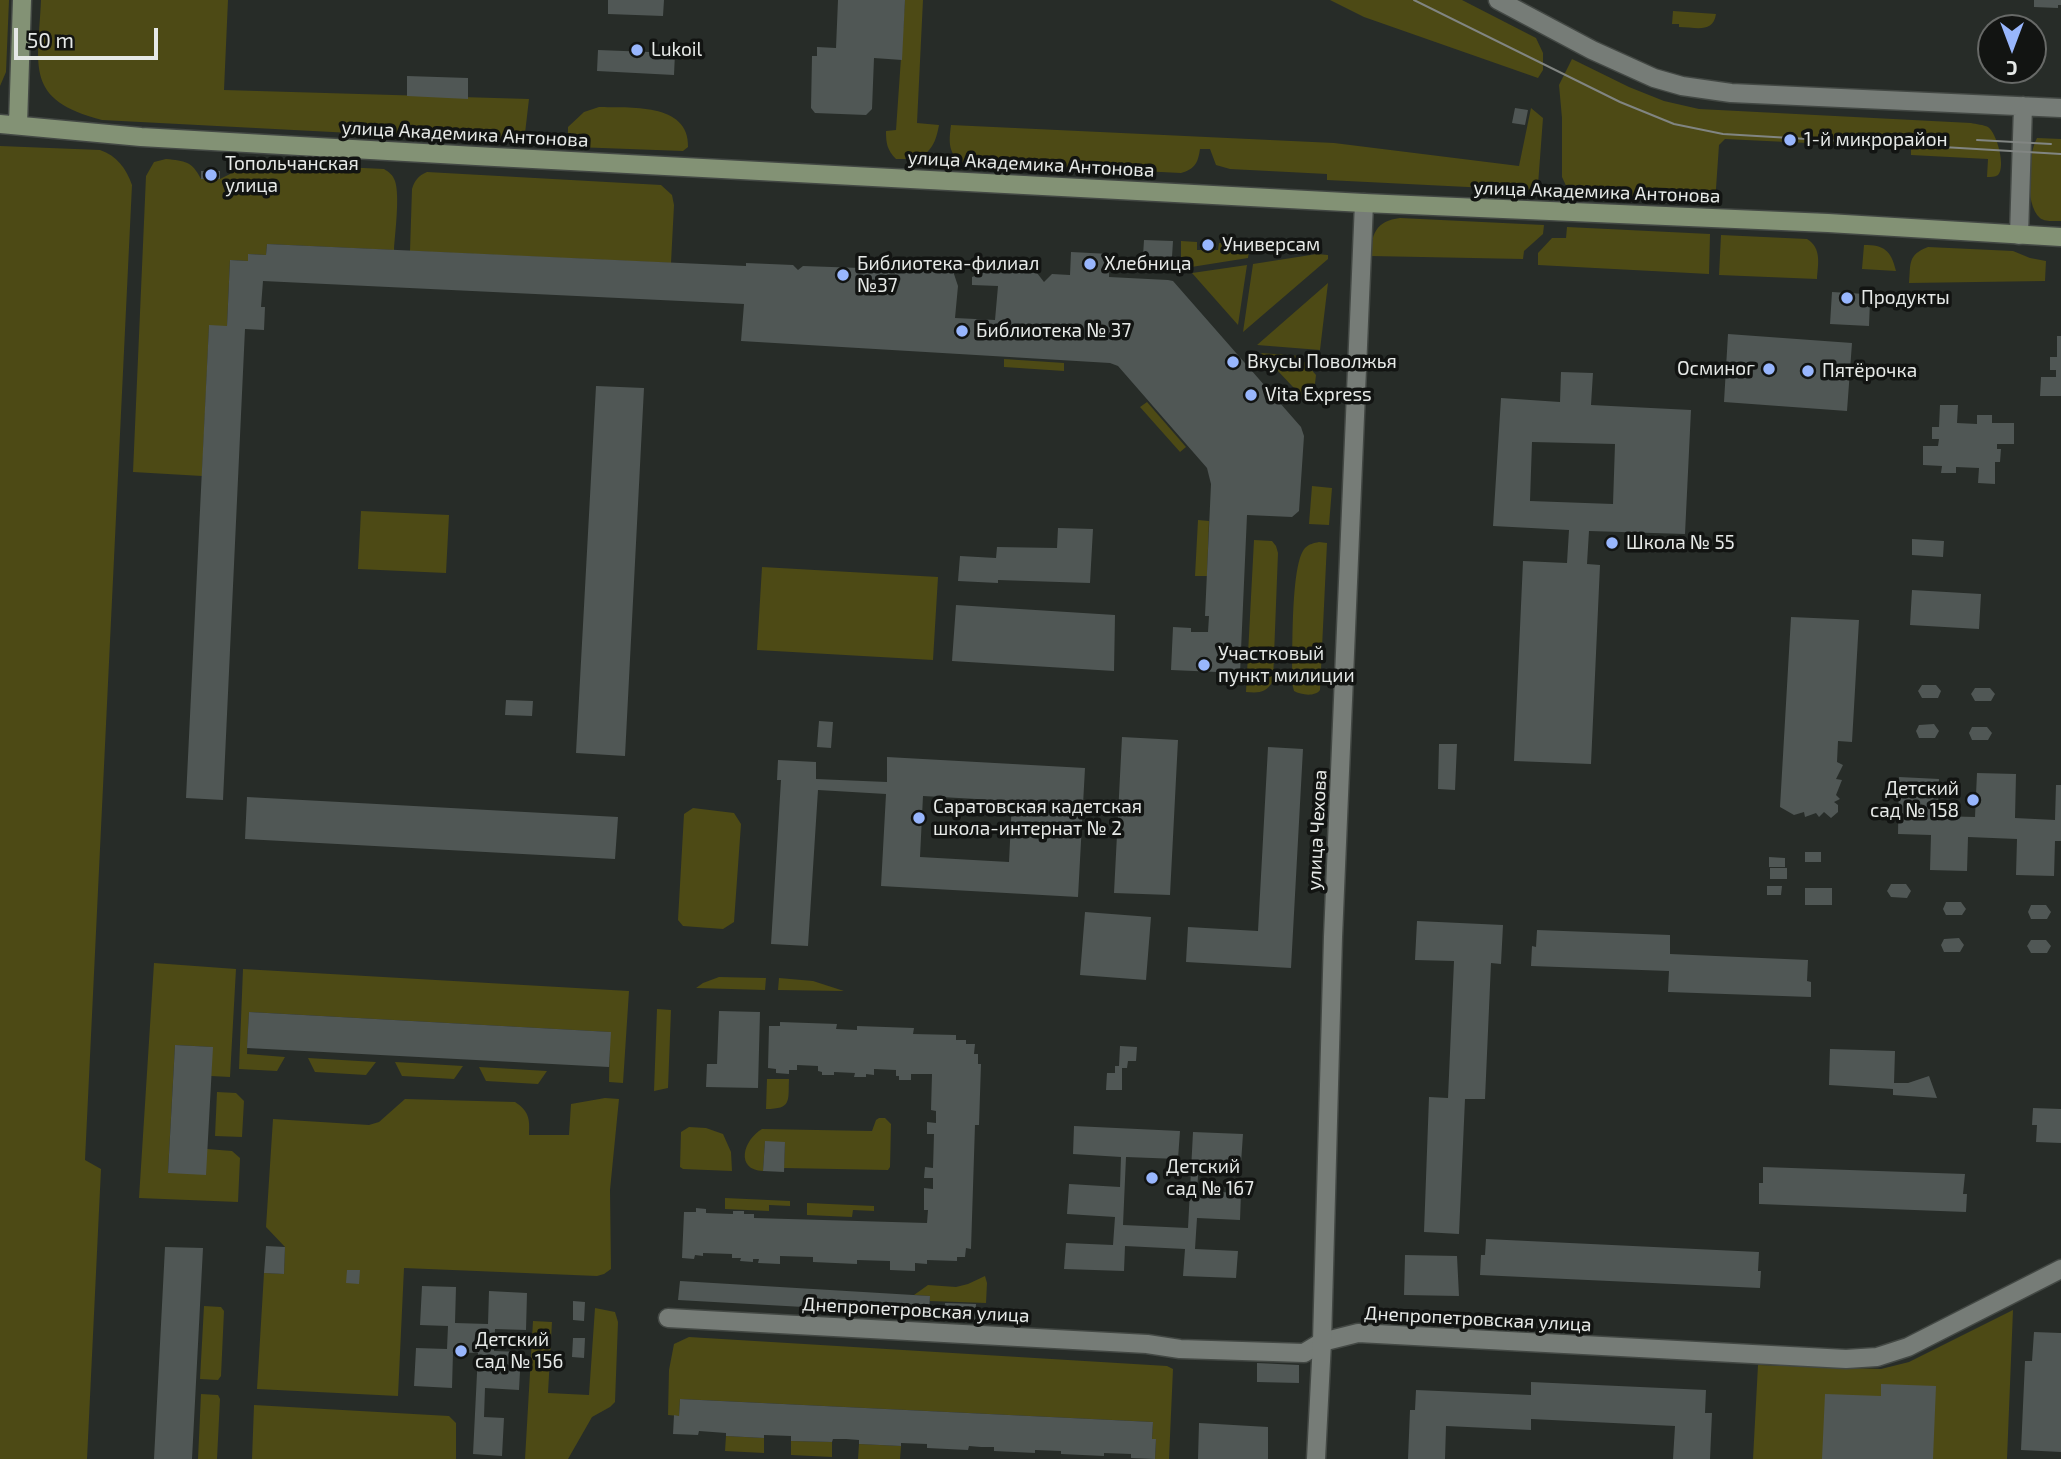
<!DOCTYPE html>
<meta charset="utf-8">
<style>
body{margin:0}
#map{position:relative;width:2061px;height:1459px;overflow:hidden;background:#272c28;font-family:"Exo 2",sans-serif}
canvas{display:block}
.north{position:absolute;left:1977px;top:14px;width:70px;height:70px;box-sizing:border-box;background:#121412;border:2px solid #676967;border-radius:50%;rotate:180deg;font-size:19px;font-weight:700;line-height:28px;text-align:center;color:#e6e9e7}
.north::after{content:'';display:block;margin:auto;width:24px;height:32px;background:#98b6fd;clip-path:polygon(50% 0,100% 100%,50% 72%,0 100%)}
.scale{position:absolute;left:14px;top:28px;width:144px;height:32px;box-sizing:border-box;border:4px solid #e6e9e7;border-top:0;padding-left:9px;font-size:21px;line-height:24px;white-space:nowrap;color:#e6e9e7;-webkit-text-stroke:5px #121412;paint-order:stroke}
</style>
<div id="map">
<canvas width="2061" height="1459"></canvas>
<div class="north">С</div>
<div class="scale">50 m</div>
</div>
<script>
const ctx = document.querySelector('canvas').getContext('2d');
ctx.lineJoin = 'round';
function fill(path, color) {
  ctx.fillStyle = color;
  ctx.fill(path, 'evenodd');
}
function stroke(path, color, width, dash) {
  ctx.strokeStyle = color;
  ctx.lineWidth = width;
  ctx.lineCap = dash ? 'butt' : 'round';
  ctx.setLineDash(dash || []);
  ctx.stroke(path);
}
function write(font, color, halo, rows, align = 'center') {
  ctx.font = font + ' "Exo 2",sans-serif';
  ctx.lineWidth = 7;
  ctx.setLineDash([]);
  ctx.textBaseline = 'middle';
  ctx.strokeStyle = halo;
  ctx.fillStyle = color;
  for (const [text, x, y, turn = 0] of rows) {
    ctx.save();
    ctx.translate(x, y);
    ctx.rotate((+turn || 0) * Math.PI / 180);
    ctx.textAlign = isNaN(turn) ? turn : align;
    if (halo) ctx.strokeText(text, 0, 0);
    ctx.fillText(text, 0, 0);
    ctx.restore();
  }
}
fill(new Path2D(`
 M0 0H9L6 72 0 86Z
 M41 0H228L224 90 529 99 524 142 102 120C24 100 38 67 41 0Z
 M905 0H923L917 123 939 125C934 153 924 160 896 159 887 150 886 143 886 131L896 130Z
 M1330 0H1462L1536 38 1543 53V70L1538 78 1364 17Z
 M1673 11 1716 14C1713 34 1695 27 1679 27V24H1672Z
 M1572 59 1629 87 1664 101 1699 109 1971 123C1976 124 1984 125 1988 127 1997 133 2006 167 1998 175 1995 177 1991 177 1987 177L1988 159 1911 155V148L1725 139 1719 145 1715 203 1581 196 1568 190 1562 177V118L1559 85Z
 M599 107C627 108 690 102 688 147L683 151 575 147 568 138V127L584 112Z
 M1531 108 1543 118 1538 185 1528 190 1327 180V174L1230 169 1216 165 1210 149H1200C1198 163 1195 169 1181 173L959 162C948 150 949 141 951 125L1334 143 1519 166Z
 M2037 138 2061 139V221C2054 221 2045 222 2040 218 2024 204 2028 154 2037 138Z
 M0 146 100 150C117 156 126 168 132 185L85 1160 101 1169 87 1459H0Z
 M166 159C185 161 192 161 201 179H220L230 174 232 169 260 163 384 169C389 172 393 175 395 181 400 196 395 233 394 250L267 244 266 255 248 254V261L230 260 227 326H209L202 476 133 472 146 176 154 162Z
 M427 172 661 185 672 195 674 205 671 263 410 251 412 189C415 180 418 176 427 172Z
 M1400 218 1544 225 1543 234 1524 251 1523 259 1371 256C1371 234 1376 221 1400 218Z
 M1567 227 1710 234 1709 274 1538 265V253L1552 238H1566Z
 M1721 235 1807 239C1822 248 1818 264 1817 279L1719 275Z
 M1181 241 1197 242V250H1218L1219 243 1250 244 1248 258 1185 268 1181 262Z
 M1864 245C1884 245 1891 250 1896 271L1862 269Z
 M1928 247 2013 251 2030 258 2046 261 2045 281 1909 283C1911 264 1907 255 1928 247Z
 M1317 254 1328 255V259L1243 332 1253 264Z
 M1247 265 1238 325 1192 273Z
 M1328 283 1320 350 1257 345Z
 M1261 353 1299 356 1316 375 1313 401 1309 404Z
 M1004 359 1064 363V371L1004 367Z
 M1147 402 1186 447 1180 452 1140 407Z
 M1312 486 1332 488 1329 525 1309 524Z
 M361 511 449 515 446 573 358 569Z
 M1198 520 1209 521 1207 576H1195Z
 M1254 540 1272 541 1276 546 1278 553 1273 681C1266 693 1259 693 1246 692Z
 M1319 542 1327 543 1320 690C1315 697 1301 695 1294 691L1292 683C1293 658 1290 564 1305 548 1309 544 1314 543 1319 542Z
 M762 567 938 577 933 660 757 650Z
 M693 808 734 813 741 824 734 922 723 929 683 926 678 920 684 814Z
 M154 963 236 969 230 1077 211 1076 212 1047 175 1045 168 1172 207 1149 232 1151 240 1158 238 1202 139 1198Z
 M243 969 629 991 623 1083 609 1082 610 1032 249 1012 247 1054 285 1057 277 1071 239 1069Z
 M719 977 766 978 765 990 696 988 703 983Z
 M779 978 813 981 844 991 778 990Z
 M657 1009 671 1010 668 1088 654 1091Z
 M308 1058 376 1062 366 1075 315 1072Z
 M395 1062 463 1066 454 1079 402 1076Z
 M479 1067 547 1071 538 1084 486 1081Z
 M767 1079H789C788 1101 792 1109 766 1109Z
 M217 1092 236 1093 244 1101 242 1137 215 1136Z
 M605 1098 619 1099 610 1190 611 1269 604 1274 597 1276 404 1268 398 1396 257 1389 264 1273 284 1274 285 1247 266 1227 273 1119 369 1125 379 1122 405 1099 515 1102C529 1111 530 1119 529 1135H569L571 1104Z
 M879 1118H885L891 1124 890 1167 888 1170 784 1168 785 1142H765L763 1171C735 1170 743 1140 762 1129L872 1131 876 1120Z
 M689 1127 706 1128 723 1134 731 1152 732 1171 683 1169 680 1167 681 1132Z
 M725 1198 790 1201V1206L769 1205V1211L725 1209Z
 M807 1203 874 1206V1211L853 1210 852 1217 807 1215Z
 M985 1276 987 1283 986 1303 930 1301V1296L914 1295 928 1285 956 1287 968 1284Z
 M204 1306 221 1307 224 1311 221 1376 218 1380 200 1379Z
 M595 1308 615 1312 618 1322 615 1402 610 1407 592 1417 568 1459H525L533 1321 552 1322 548 1393 589 1395Z
 M2013 1310 2007 1459H1753L1758 1365 1881 1369 1909 1362Z
 M689 1337 1167 1366 1173 1369 1169 1459H1155L1156 1440 1152 1439 1153 1422 680 1399 679 1416 668 1415 669 1370 674 1344Z
 M201 1394 218 1395 220 1399 217 1459H198Z
 M254 1405 449 1416 456 1423V1459H252Z
 M726 1436 764 1438V1453L725 1451Z
 M791 1441 832 1442V1457L791 1455Z
 M859 1444 901 1446 900 1459H858Z`), '#4d4a15');
fill(new Path2D(`
 M608 0H664L663 16 608 14Z
 M838 0H905L902 60 874 58 872 109 866 115 815 113 811 108 812 56H817V47L836 48Z
 M2034 0H2061V5H2058V8L2034 7Z
 M598 50 675 53 674 75 597 71Z
 M407 76 468 78V99L407 96Z
 M1515 108 1528 110 1525 125 1512 123Z
 M201 171H220V179H201Z
 M1144 240 1173 241 1172 257 1143 256Z
 M267 244 746 266V263L793 265 798 270 803 266 889 269 894 274 900 270 953 271 958 286 955 318 995 320 998 286 972 285V277L988 271 1037 273 1044 282 1052 274 1070 275 1071 252 1110 254 1109 277 1168 280 1173 281 1301 427 1304 436 1299 511 1292 517 1247 515 1240 673 1171 670 1173 627 1191 628V632H1208L1209 616H1205L1211 484 1207 468 1118 366 1110 363 741 341 744 304 263 281 261 307H265L264 330 245 329 223 800 186 798 209 325 227 326 230 260 248 261V254L266 255Z
 M1832 292 1865 294 1870 301 1869 326 1830 324Z
 M1728 334 1852 343 1847 411 1724 402Z
 M2057 336H2061V396H2040L2041 377H2056V370H2050V357H2057Z
 M1561 372 1593 373 1591 405 1691 410 1685 534 1589 531 1587 564 1600 565 1591 764 1514 761 1523 561 1567 563 1569 530 1493 526 1501 398 1560 402ZM1532 442 1615 444 1613 504 1530 501Z
 M596 386 644 388 625 756 576 753Z
 M1940 405H1958L1957 423 1977 424V415H1992V423H2014V444H1997V449H2001L2000 462H1995V484L1978 483 1979 468 1956 467V473H1941L1942 466 1923 465V446H1938L1939 439H1932V427H1939Z
 M1058 528 1093 529 1090 583 998 580V583L958 581 960 556 996 558 997 547 1057 548Z
 M1912 539 1944 541 1943 557 1912 555Z
 M1912 590 1981 594 1979 629 1910 625Z
 M956 605 1115 615 1114 671 952 661Z
 M1791 617 1859 620 1852 742 1838 741 1837 762 1843 765 1836 779 1842 780 1836 795 1840 799 1834 802 1838 805V812L1831 818 1824 812 1819 817 1816 813 1805 817 1804 812 1794 815 1780 807Z
 M1922 685H1936L1941 691 1938 698H1922L1918 691Z
 M1975 688H1990L1995 694 1991 701H1975L1971 694Z
 M506 700 533 701 532 716 505 715Z
 M819 721 833 722 831 748 817 747Z
 M1934 724 1939 731 1935 738H1919L1916 731 1919 725Z
 M1972 727H1987L1992 733 1988 740H1972L1969 733Z
 M1122 737 1178 740 1170 895 1114 893Z
 M1439 744H1457L1455 790 1438 789Z
 M1268 747 1303 749 1291 968 1186 962 1188 927 1258 931Z
 M887 757 1085 768 1078 897 881 886 886 794 818 790 808 946 771 944 781 780H777L778 760 816 762V779L887 782ZM923 796 1012 801 1009 862 920 857Z
 M1977 773 2016 774 2015 818 2055 820 2056 785H2061V841H2055L2054 876 2016 875 2017 839 1968 837 1967 871 1930 870 1931 835 1898 834 1899 777 1939 779 1938 816 1975 817Z
 M247 797 618 817 615 859 245 839Z
 M1805 852H1821V862H1805Z
 M1769 857 1785 858V867H1769Z
 M1770 868H1787V879H1770Z
 M1891 884H1906L1911 891 1907 898 1891 897 1887 891Z
 M1767 886H1782L1781 895H1767Z
 M1805 888H1832V905H1805Z
 M1946 902H1961L1966 909 1962 915H1946L1943 909Z
 M2031 905H2046L2051 912 2047 919H2031L2028 912Z
 M1085 912 1151 917 1146 980 1080 975Z
 M1417 921 1503 925 1501 964 1491 963 1485 1099H1465L1459 1234 1424 1232 1429 1097 1448 1098 1454 961 1415 960Z
 M1537 930 1670 935V954L1808 960 1807 981 1811 982V997L1668 992 1669 971 1531 966 1532 946 1536 947Z
 M1959 938 1964 945 1960 952H1944L1941 945 1944 939Z
 M2031 940H2046L2051 946 2047 953H2031L2027 946Z
 M719 1011 760 1012 758 1088 706 1087 707 1064H717Z
 M249 1012 611 1032 609 1067 247 1048Z
 M780 1022 837 1024 836 1029 857 1030V1026L914 1028 913 1034 956 1035V1040H966V1044H975L974 1054H978V1064H981L979 1125H975L971 1249 966 1248 965 1257H957V1261L927 1260V1264L915 1263V1271L890 1270V1261L857 1260V1264L813 1262V1257L780 1256V1264L758 1263 759 1259H753V1262L740 1261 741 1258H732V1254L703 1253V1256L695 1255 694 1259 682 1258 684 1212H696V1208L706 1209V1213L733 1214V1211H744V1214H754V1218L927 1223 928 1210H924V1188L933 1189V1178H924L925 1167 933 1168 934 1134H927V1122L936 1123V1111L931 1110 932 1074H911V1080H899V1076H896V1070L874 1069V1075L866 1074V1077H854L855 1073 834 1072V1075H822V1072L818 1071V1066L797 1065V1070H789V1074L776 1073V1069L768 1068 769 1026H780Z
 M175 1045 213 1047 206 1175 168 1173Z
 M1120 1046 1137 1047 1136 1061H1128L1127 1068H1122V1090H1106L1107 1073H1115V1066H1119Z
 M1830 1049 1895 1051 1894 1083H1908L1929 1076 1937 1098 1893 1095V1089L1829 1085Z
 M2033 1108 2061 1109V1143L2036 1142 2037 1125H2032Z
 M1074 1126 1180 1131 1178 1159 1126 1157 1123 1225 1188 1228 1193 1132 1243 1134 1241 1163 1199 1161 1197 1191 1241 1193 1240 1220 1197 1218 1195 1249 1238 1251 1236 1278 1183 1276 1185 1249 1125 1246 1124 1271 1064 1269 1066 1243 1113 1245 1115 1217 1067 1214 1069 1184 1120 1187 1121 1157 1073 1154Z
 M765 1141 785 1142 784 1172 763 1171Z
 M1763 1167 1965 1174 1963 1194H1967L1966 1212 1759 1204V1183H1763Z
 M1486 1239 1759 1252 1758 1271H1761L1760 1288 1480 1275 1481 1255H1485Z
 M266 1246 285 1247 284 1274 264 1273Z
 M165 1247 203 1248 192 1459H154Z
 M1405 1255 1457 1256 1459 1296 1404 1295Z
 M347 1270H360L359 1284 346 1283Z
 M680 1281 930 1296 929 1314 678 1300Z
 M422 1286 456 1287 455 1323 488 1324 489 1291 527 1293 526 1330 495 1329 494 1351 521 1352 519 1390 485 1388 484 1417 504 1418 502 1456 473 1454 478 1353 453 1352 452 1388 414 1386 416 1348 447 1349 448 1326 420 1325Z
 M573 1301 585 1302 584 1321 573 1320Z
 M945 1303 976 1304 975 1321 944 1319Z
 M2034 1332 2061 1333V1452L2021 1450 2025 1361H2032Z
 M573 1338H585L584 1358 572 1357Z
 M1257 1363 1299 1365V1383L1257 1382Z
 M1531 1382 1706 1390 1705 1413H1712L1710 1459H1673L1675 1426 1531 1419V1430L1446 1426 1445 1459H1408L1410 1410H1415L1416 1390 1531 1395Z
 M1881 1384 1936 1386 1933 1459H1822L1825 1394 1881 1396Z
 M680 1399 1153 1422 1152 1439H1156L1155 1459 1131 1458V1454L1104 1453V1456L1061 1454V1451L1035 1450V1453L994 1451V1447H981L969 1446 968 1450 927 1448V1444L901 1443V1446L859 1444V1440L846 1439H833L832 1442 791 1441V1436L764 1435V1438L726 1436V1433L699 1431 698 1435 673 1434 674 1415 679 1416Z
 M1199 1423 1268 1427V1459H1198Z`), '#505755');
const minor = new Path2D(`
 M1498 0 1592 50 1654 78 1682 86 1731 93 2061 108
 M2019 235 2023 106
 M668 1318 1147 1344 1180 1349 1304 1353 1322 1342 1358 1333 1846 1359 1877 1357 1908 1347 2061 1269`);
const tertiary = new Path2D(`
 M1316 1459 1322 1342 1333 937 1364 203`);
const secondary = new Path2D(`
 M0 124 141 137 476 156 1364 203 1828 223 2061 237
 M18 125 22 0`);
stroke(minor, '#434844', 21);
stroke(tertiary, '#434844', 21);
stroke(secondary, '#434844', 21);
stroke(minor, '#767c77', 18);
stroke(tertiary, '#767c77', 18);
stroke(secondary, '#839275', 18);
stroke(new Path2D(`
 M1414 0 1620 102 1674 124 1723 134 2061 154
 M1977 140 2051 144`), '#818582', 2);
for (const [x, y, r, color] of [
 [637,50,7,"#98b6fd"],
 [1790,140,7,"#98b6fd"],
 [211,175,7,"#98b6fd"],
 [1208,245,7,"#98b6fd"],
 [1090,264,7,"#98b6fd"],
 [843,275,7,"#98b6fd"],
 [1847,298,7,"#98b6fd"],
 [962,331,7,"#98b6fd"],
 [1233,362,7,"#98b6fd"],
 [1769,369,7,"#98b6fd"],
 [1808,371,7,"#98b6fd"],
 [1251,395,7,"#98b6fd"],
 [1612,543,7,"#98b6fd"],
 [1204,665,7,"#98b6fd"],
 [1973,800,7,"#98b6fd"],
 [919,818,7,"#98b6fd"],
 [1152,1178,7,"#98b6fd"],
 [461,1351,7,"#98b6fd"]
]) {
  const dot = new Path2D();
  dot.arc(x, y, r, 0, 2 * Math.PI);
  ctx.fillStyle = color;
  ctx.fill(dot);
  stroke(dot, '#121412', 2.5);
}
write('19px', '#e6e9e7', '#121412', [
 ["Lukoil",651,50],
 ["1-й микрорайон",1804,140],
 ["Топольчанская",225,164],
 ["улица",225,186],
 ["Универсам",1222,245],
 ["Библиотека-филиал",857,264],
 ["№37",857,286],
 ["Хлебница",1104,264],
 ["Продукты",1861,298],
 ["Библиотека № 37",976,331],
 ["Вкусы Поволжья",1247,362],
 ["Осминог",1755,369,"right"],
 ["Пятёрочка",1822,371],
 ["Vita Express",1265,395],
 ["Школа № 55",1626,543],
 ["Участковый",1218,654],
 ["пункт милиции",1218,676],
 ["Детский",1959,789,"right"],
 ["сад № 158",1959,811,"right"],
 ["Саратовская кадетская",933,807],
 ["школа-интернат № 2",933,829],
 ["Детский",1166,1167],
 ["сад № 167",1166,1189],
 ["Детский",475,1340],
 ["сад № 156",475,1362]
], 'left');
write('19px', '#e6e9e7', '#121412', [
 ["улица Академика Антонова",465,134,3],
 ["улица Академика Антонова",1031,164,3],
 ["улица Академика Антонова",1597,192,2],
 ["улица Чехова",1317,830,-87],
 ["Днепропетровская улица",916,1310,3],
 ["Днепропетровская улица",1478,1319,3]
]);
</script>
